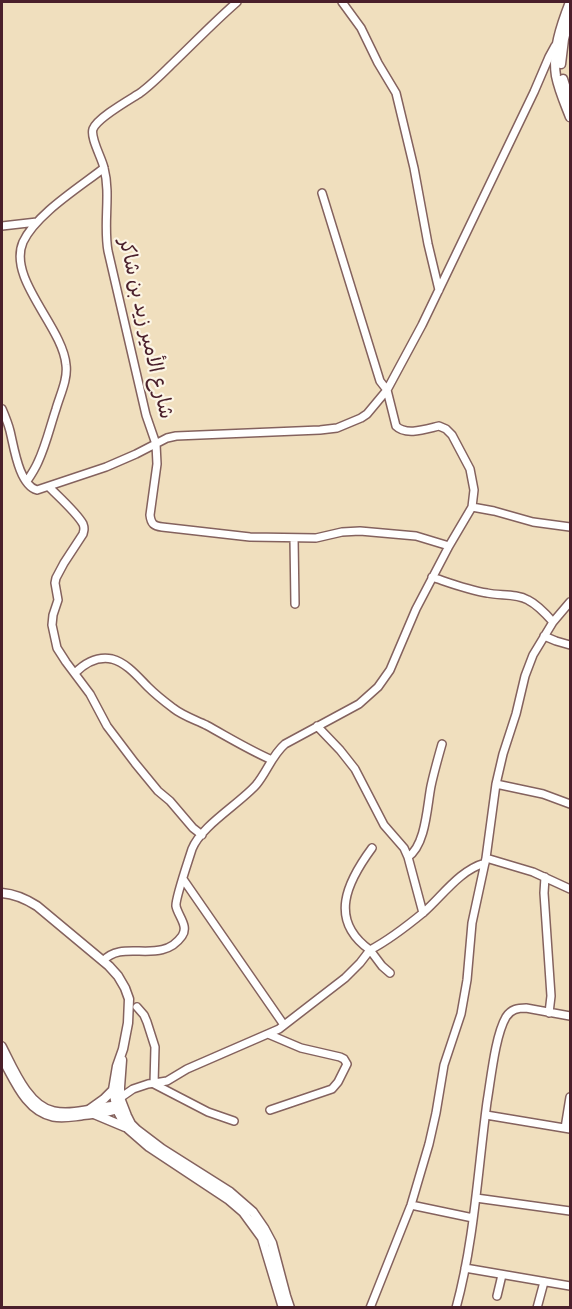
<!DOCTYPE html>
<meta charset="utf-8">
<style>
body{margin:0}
#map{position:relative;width:572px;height:1309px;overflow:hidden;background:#f0dfbe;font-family:Pangolin,sans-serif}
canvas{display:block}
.frame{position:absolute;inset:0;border:3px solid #4a1f2b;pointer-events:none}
</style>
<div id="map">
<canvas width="572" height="1309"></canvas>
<div class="frame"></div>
</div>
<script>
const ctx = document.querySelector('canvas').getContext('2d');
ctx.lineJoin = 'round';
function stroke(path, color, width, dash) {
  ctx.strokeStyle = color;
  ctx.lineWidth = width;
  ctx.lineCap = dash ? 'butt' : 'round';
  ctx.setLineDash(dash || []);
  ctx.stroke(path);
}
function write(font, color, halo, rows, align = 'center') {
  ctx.font = font + ' Pangolin,"Playpen Sans Arabic",sans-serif';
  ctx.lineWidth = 4.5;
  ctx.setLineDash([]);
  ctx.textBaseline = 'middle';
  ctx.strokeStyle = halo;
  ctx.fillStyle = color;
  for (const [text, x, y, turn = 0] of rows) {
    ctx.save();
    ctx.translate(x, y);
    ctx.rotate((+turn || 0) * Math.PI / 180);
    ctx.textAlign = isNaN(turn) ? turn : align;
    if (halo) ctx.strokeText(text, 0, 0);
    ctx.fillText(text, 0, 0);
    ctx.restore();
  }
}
const minor = new Path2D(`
 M237 2C214 22 193 44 171 65 161 75 151 85 140 93 129 100 97 118 93 129 90 138 102 158 104 168 111 195 103 223 108 251L146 415 156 444 157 464 150 515C151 524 154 526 162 527L250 537 316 538 342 532 360 531 416 536 449 546
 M342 2 361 28 378 63 396 93 414 168 428 244 439 290
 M2 226 37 222
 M2 409C5 416 8 423 10 431 14 447 19 485 37 490L106 467 136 454 167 438 176 436 320 430 337 428 361 418 367 414 387 390 422 325 534 92 549 57 555 46
 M27 481C31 475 35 469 38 462 46 445 50 427 56 409 60 395 68 379 66 365 63 327 7 279 23 242 36 214 80 187 104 168
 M49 487C59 497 77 513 83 524 85 529 84 529 83 534L64 563 56 578 55 583 58 600 53 615 52 625 57 648 66 662 90 694 107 726 135 763 158 791 170 801 193 828 202 835
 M472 507 494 511 533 522 570 527
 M294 538 295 604
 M432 577C450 583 468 590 487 593 500 596 516 593 528 600 538 605 546 614 553 622
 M544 636 556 641 570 645
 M75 673C85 663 97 656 112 659 127 663 138 677 148 687 156 695 165 702 173 708 183 716 196 720 206 725 228 737 249 750 272 760
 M317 726 340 750 355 769 384 825 404 848 408 857
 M496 784 543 794 570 804
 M372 848C347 882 328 920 370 950 389 940 407 926 424 912 443 895 460 870 485 863
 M486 858 533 872 570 889
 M545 877 544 893 551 996 549 1013
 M183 879 284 1025
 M423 913 408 857C426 845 427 806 431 786 434 772 438 758 442 744
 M103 961C123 938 161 966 182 936 189 926 178 916 176 906 175 899 189 859 192 849 201 826 239 804 256 785 267 772 272 755 285 744L359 704 378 687 390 670 416 609 449 546 472 507 474 490 470 469 452 435 446 429 439 426C426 429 406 436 396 426L387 390 380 381 322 193
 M137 1007 144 1015 147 1022 155 1047 154 1084 208 1112 234 1121
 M268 1034 301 1048 340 1057 344 1059 347 1064 338 1082 332 1089 270 1110
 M2 1046C13 1067 28 1106 54 1111 72 1115 97 1107 115 1105L120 1106
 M2 1059C14 1080 26 1112 53 1117 63 1119 72 1117 81 1116 93 1114 107 1114 118 1109L121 1102 120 1098 133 1089 148 1084 167 1081 187 1069 279 1029 345 978 360 963 370 950 382 966 390 973
 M486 1115 570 1129
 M565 1128 570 1097
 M476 1198 570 1211
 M411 1205 473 1218
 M465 1268 570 1286
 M497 1296 502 1275
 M370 1308 411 1205 429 1144 436 1113 444 1065 461 1014 467 980 472 923 486 858 496 784 503 754 516 714 525 676 533 655 553 622 570 602
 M456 1308C474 1243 478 1169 487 1102 491 1079 495 1036 506 1017 511 1009 518 1008 526 1008L570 1016
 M537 1308 544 1282`);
const major = new Path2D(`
 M570 2C561 25 552 51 556 76 559 91 565 104 570 117
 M561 64 564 39 570 16
 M563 79 570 101
 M2 893C15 894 26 899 37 906L109 966 118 976 125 988 129 999 128 1023 123 1049 117 1066 113 1090 117 1110 126 1127 149 1147 229 1200 243 1212 262 1238 283 1308
 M122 1060 120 1087V1098L127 1116 131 1124 137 1130 162 1149 230 1192 253 1212 264 1228 272 1243 286 1296 290 1308
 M90 1109 104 1099 113 1090
 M94 1114 125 1127`);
stroke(minor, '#84625e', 10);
stroke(major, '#84625e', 11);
stroke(minor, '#fff', 7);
stroke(major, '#fff', 8);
write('20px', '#4a1f2b', '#fcf5e5', [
 ["شارع الأمير زيد بن شاكر",145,329,77]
]);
</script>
